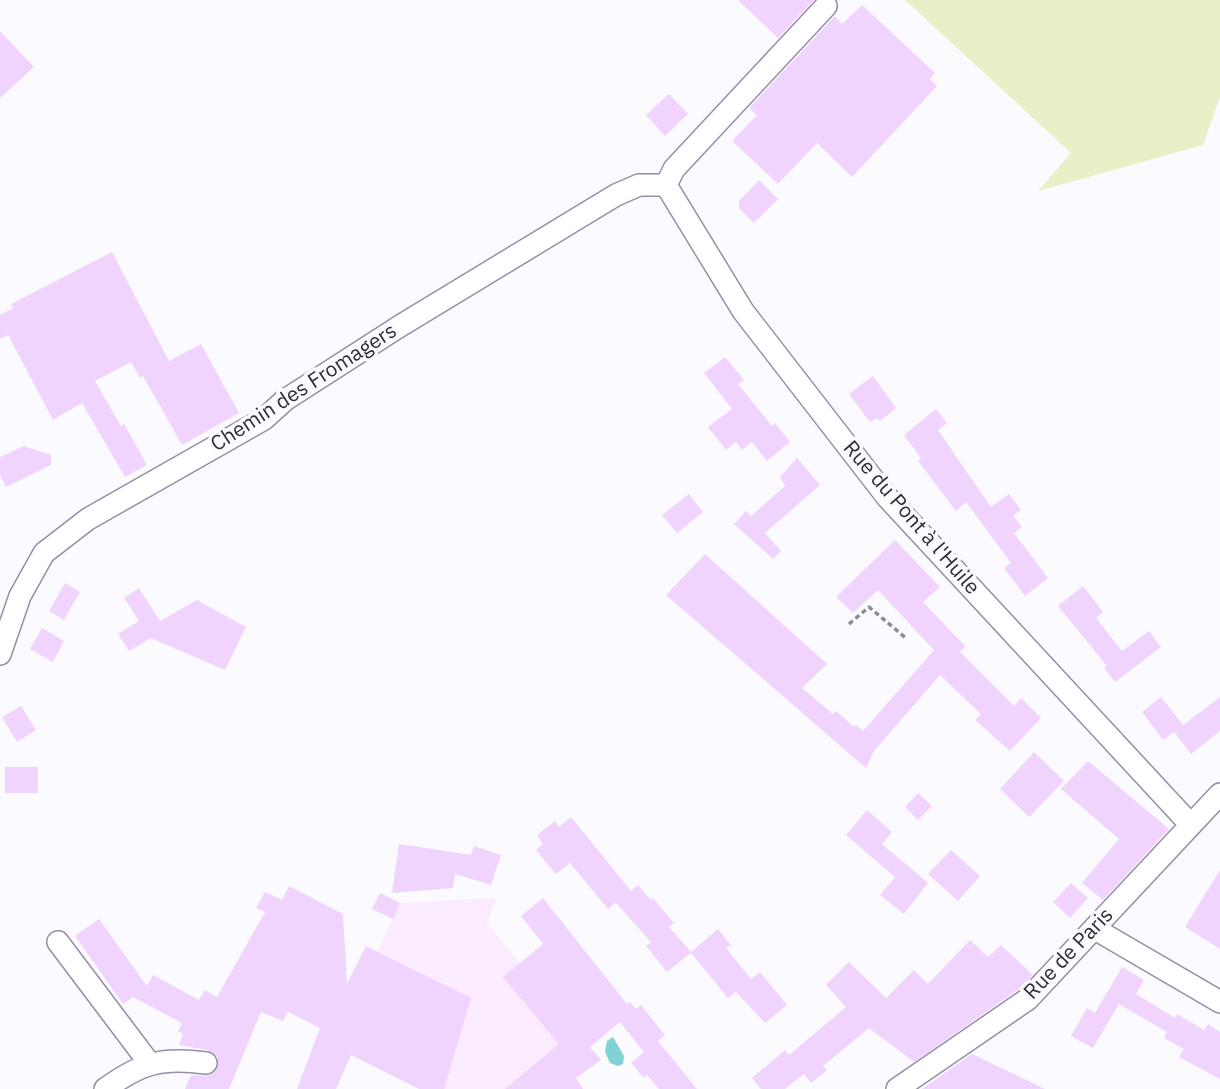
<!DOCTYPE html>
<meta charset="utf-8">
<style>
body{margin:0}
canvas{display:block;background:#fbfaff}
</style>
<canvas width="1220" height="1089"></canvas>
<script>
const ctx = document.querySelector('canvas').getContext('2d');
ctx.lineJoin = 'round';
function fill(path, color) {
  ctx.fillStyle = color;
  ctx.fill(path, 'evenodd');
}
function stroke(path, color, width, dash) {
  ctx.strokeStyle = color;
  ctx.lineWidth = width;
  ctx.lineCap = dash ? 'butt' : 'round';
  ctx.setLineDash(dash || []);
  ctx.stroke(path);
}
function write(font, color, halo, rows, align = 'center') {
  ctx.font = font + ' "IBM Plex Sans",sans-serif';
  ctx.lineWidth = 7;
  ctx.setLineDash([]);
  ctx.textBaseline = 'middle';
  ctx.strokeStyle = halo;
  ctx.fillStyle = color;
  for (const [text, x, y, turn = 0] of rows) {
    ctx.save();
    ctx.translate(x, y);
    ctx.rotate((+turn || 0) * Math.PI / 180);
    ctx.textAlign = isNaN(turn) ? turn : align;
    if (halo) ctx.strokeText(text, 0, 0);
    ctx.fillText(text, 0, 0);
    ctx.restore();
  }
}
fill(new Path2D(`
 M496 898 487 924 590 1047 541 1089H442L470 998 378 951 400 903Z`), '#faebfe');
fill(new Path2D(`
 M905 0H1220V97L1203 145 1038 191 1071 153Z`), '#eaefc7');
fill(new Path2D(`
 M613 1037 624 1056 623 1064 618 1066 610 1063 605 1052 607 1041Z`), '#82d1d6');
fill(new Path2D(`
 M738 0H814L778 38Z
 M862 5 935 73 930 79 937 86 852 177 817 143 778 184 732 141 757 115 749 108 835 16 842 24Z
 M0 31 34 67 0 98Z
 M669 94 688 114 665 136 646 115Z
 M759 180 778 199 754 223 739 208V201Z
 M112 252 169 361 201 344 239 413 182 445 143 376 140 378 131 362 95 381 121 426 124 424 147 465 125 477 82 403 53 420 8 335 0 339V315L13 308 11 304Z
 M725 357 744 380 738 384 772 426 775 423 790 442 767 461 752 442 742 450 736 442 726 450 708 427 732 409 704 373Z
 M873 376 896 408 880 421 877 418 870 422 849 394Z
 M936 409 947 423 938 430 991 507 1009 494 1021 510 1013 516 1022 527 1014 533 1048 578 1025 596 1004 568 1011 563 966 502 956 511 918 461 921 458 904 435Z
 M24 446 51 455V465L6 487 0 475V457Z
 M797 458 820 485 765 533 781 551 773 559 734 524 746 511 751 516 785 486 780 477Z
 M689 494 703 512 677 533 662 515Z
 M895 540 940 587 923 602 965 646 960 652 1014 706 1021 698 1041 718 1010 751 975 720 981 714 940 675 874 751 866 768 666 595 705 554 827 664 802 688 833 714 836 711 854 727 856 725 863 731 934 650 878 590 853 613 836 597Z
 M65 583 80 592 64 620 49 611Z
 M1083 586 1103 612 1096 618 1122 651 1149 631 1161 647 1115 682 1104 668 1107 666 1058 606Z
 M139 588 160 621 197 600 246 627 225 670 151 638 129 651 118 634 139 621 124 598Z
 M42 628 64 641 53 662 30 649Z
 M1161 697 1183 725 1220 697V731L1191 754 1174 732 1182 726 1163 740 1142 712Z
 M21 706 36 730 17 742 2 717Z
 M1034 752 1064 781 1029 817 1000 789Z
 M1088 761 1169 829 1103 900 1082 883 1119 839 1061 789Z
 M5 767H38V793H5Z
 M918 793 932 806 918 820 905 807Z
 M867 810 892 832 882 844 928 883 904 914 880 895 895 877 846 835Z
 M571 817 631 891 638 885 651 900 653 898 674 923 669 927 691 952 718 929 731 945 726 948 751 979 760 972 787 1005 765 1023 736 992 728 998 691 953 667 972 646 946 651 942 616 903 608 909 570 863 556 874 536 850 543 844 537 835 555 821 559 827Z
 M399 844 471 855 474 846 501 855 491 885 455 874 453 888 392 893Z
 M951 850 980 876 958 901 928 874Z
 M1220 870V949L1185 927Z
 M1071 883 1088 898 1070 918 1053 902Z
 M289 886 343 914 347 984 366 946 471 998 444 1089H419L351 1055 336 1089H297L320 1028 288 1012 283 1021 261 1012 229 1089H185L191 1075 205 1076 216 1071 218 1057 208 1050 179 1045 183 1034 178 1031 182 1023 133 997 123 1004 75 936 99 919 147 986 153 975 199 1000 205 990 217 997 265 912 256 908 265 892 282 900Z
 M380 893 400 903 393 919 372 909Z
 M543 898 627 1004 630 1002 636 1009 641 1005 665 1035 658 1041 697 1089H659L647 1075 644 1078 631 1063 644 1052 620 1022 590 1047 601 1060 576 1078 583 1089H505L559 1044 503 977 543 944 521 916Z
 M970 940 988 957 1001 945 1033 975 1019 989 914 1062 869 1028 823 1066 827 1070 811 1083 804 1074 785 1089H761L752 1078 785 1050 789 1055 846 1007 826 985 849 962 886 998 914 970 928 984Z
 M1122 967 1144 980 1136 994 1175 1018 1177 1014 1204 1030 1208 1024 1220 1032V1079L1179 1057 1184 1049 1164 1038 1167 1032 1119 1004 1093 1048 1071 1036 1087 1008 1095 1013Z
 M972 1054 1045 1089H922Z`), '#f1d4fd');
const minor = new Path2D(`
 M666 185 743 311 887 497 1190 824
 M666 185 674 169 826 6
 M0 654 20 596 44 553 88 519 264 419 285 400 400 326 616 195 639 185H666
 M1095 929 1220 1002
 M58 942 150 1064
 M105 1089C141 1063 161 1057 206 1063
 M897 1089 1028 999 1220 794`);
stroke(minor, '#948fa5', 24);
stroke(new Path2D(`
 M849 624 869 607 907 639`), '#8e8c93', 3.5, [5, 3.5]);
stroke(minor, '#fff', 21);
write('21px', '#2f2d35', '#fbfaff', [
 ["Chemin des Fromagers",304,388,-33],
 ["Rue du Pont à l'Huile",911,518,49],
 ["Rue de Paris",1069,954,-46]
]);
</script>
